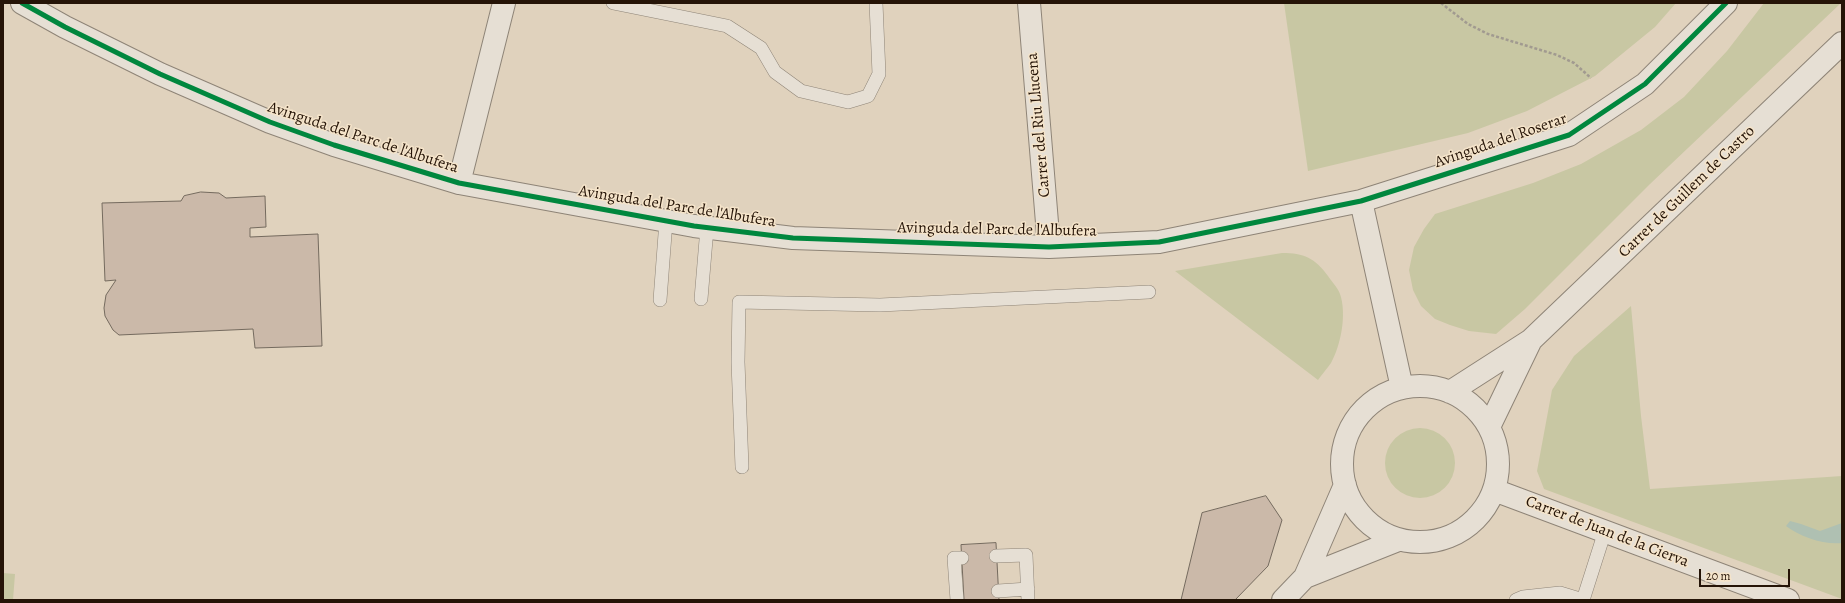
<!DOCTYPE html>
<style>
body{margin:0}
#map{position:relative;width:1845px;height:603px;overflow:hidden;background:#e0d2bd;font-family:Alegreya,serif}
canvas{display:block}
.frame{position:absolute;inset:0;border:4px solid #251407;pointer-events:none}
.scale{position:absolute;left:1699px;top:569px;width:91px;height:18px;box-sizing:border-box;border:2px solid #251407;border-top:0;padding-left:5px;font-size:12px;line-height:14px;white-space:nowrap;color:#251407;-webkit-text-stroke:3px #f5e4ca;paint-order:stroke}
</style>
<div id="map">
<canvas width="1845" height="603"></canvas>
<div class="frame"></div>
<div class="scale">20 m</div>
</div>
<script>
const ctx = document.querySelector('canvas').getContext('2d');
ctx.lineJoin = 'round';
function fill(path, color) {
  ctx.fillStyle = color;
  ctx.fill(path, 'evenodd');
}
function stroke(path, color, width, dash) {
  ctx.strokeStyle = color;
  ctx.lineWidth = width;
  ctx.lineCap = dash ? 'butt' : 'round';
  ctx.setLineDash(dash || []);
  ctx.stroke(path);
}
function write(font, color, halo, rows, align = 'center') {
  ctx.font = font + ' Alegreya,serif';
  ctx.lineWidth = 3;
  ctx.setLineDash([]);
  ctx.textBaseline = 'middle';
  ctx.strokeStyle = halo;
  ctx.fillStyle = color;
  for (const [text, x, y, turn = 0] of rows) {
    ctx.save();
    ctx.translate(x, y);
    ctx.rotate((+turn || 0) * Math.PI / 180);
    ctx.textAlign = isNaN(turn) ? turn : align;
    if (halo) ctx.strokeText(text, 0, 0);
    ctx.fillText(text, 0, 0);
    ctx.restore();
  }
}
fill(new Path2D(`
 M1284 3H1676L1655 27 1595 76 1527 111 1468 133 1308 171Z
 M1764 3H1841L1650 184 1525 309 1496 334 1469 331 1450 325 1435 319 1421 306 1413 290 1409 270 1414 247 1424 229 1435 214 1533 183 1581 164 1641 130 1684 97 1727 51Z
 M1282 253C1304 253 1315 258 1328 276 1332 282 1338 288 1340 294 1347 314 1341 345 1331 363 1327 369 1322 374 1318 380L1175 271Z
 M1631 306 1641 416 1650 489 1842 476V599L1544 489 1537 471 1552 390 1574 356Z
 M1385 463a35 35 0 1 1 70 0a35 35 0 1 1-70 0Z
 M3 573 15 574 13 600H3Z`), '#c8c7a3');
fill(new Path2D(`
 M1790 521 1801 524 1820 531 1842 523V543C1824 545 1800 537 1786 526Z`), '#afc0b2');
const building = new Path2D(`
 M201 192 219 193 226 198 265 196 266 227 250 228V237L318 234 322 346 255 348 253 329 119 335 113 330 105 316 104 308 106 295 116 280 105 281 102 203 181 201 184 196Z
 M1266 496 1282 520 1268 566 1235 600H1181L1202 513Z
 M996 543 999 600H964L961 545Z`);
fill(building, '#cbb9a9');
stroke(building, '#746a5e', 1);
const lane = new Path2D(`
 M613 3 727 26 761 48 775 72 801 91 848 102 868 96 879 74 876 3
 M701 299 707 228
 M660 300 666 221
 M742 467 738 362 739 302 880 305 1149 292
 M996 556 1026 555 1028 600
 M998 591 1028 589
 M957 600 954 558H962
 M1516 600 1523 597 1560 593 1583 600
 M1583 600 1605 531`);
const street = new Path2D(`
 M22 3 65 27 160 74 270 122 334 145 459 183 694 226 793 238 1049 247 1159 242 1361 201 1569 135 1645 84 1726 3
 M1029 3 1049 247
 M459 183 504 3
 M1361 201 1402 388
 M1342 464a78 78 0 1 1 156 0a78 78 0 1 1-156 0Z
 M1450 392 1531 340 1842 43
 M1489 427 1531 340
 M1494 490 1788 600
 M1305 577 1398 540
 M1283 600 1305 577 1345 485`);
stroke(lane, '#8e8477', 14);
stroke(street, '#8e8477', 24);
stroke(new Path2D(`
 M1441 3 1468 24 1488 34 1557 55 1574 63 1591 78`), '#a19a90', 2.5, [3, 2]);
stroke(lane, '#e6dfd4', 13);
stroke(street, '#e6dfd4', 22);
stroke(new Path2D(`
 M22 3 65 27 160 74 270 122 334 145 459 183 694 226 793 238 1049 247 1159 242 1361 201 1569 135 1645 84 1726 3`), '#00873e', 5);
write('16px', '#251407', '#f5e4ca', [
 ["Carrer del Riu Llucena",1039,125,-95],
 ["Avinguda del Parc de l'Albufera",363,138,18],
 ["Avinguda del Roserar",1501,141,-19],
 ["Carrer de Guillem de Castro",1687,192,-44],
 ["Avinguda del Parc de l'Albufera",677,207,9],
 ["Avinguda del Parc de l'Albufera",997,230,1],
 ["Carrer de Juan de la Cierva",1607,532,21]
]);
</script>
